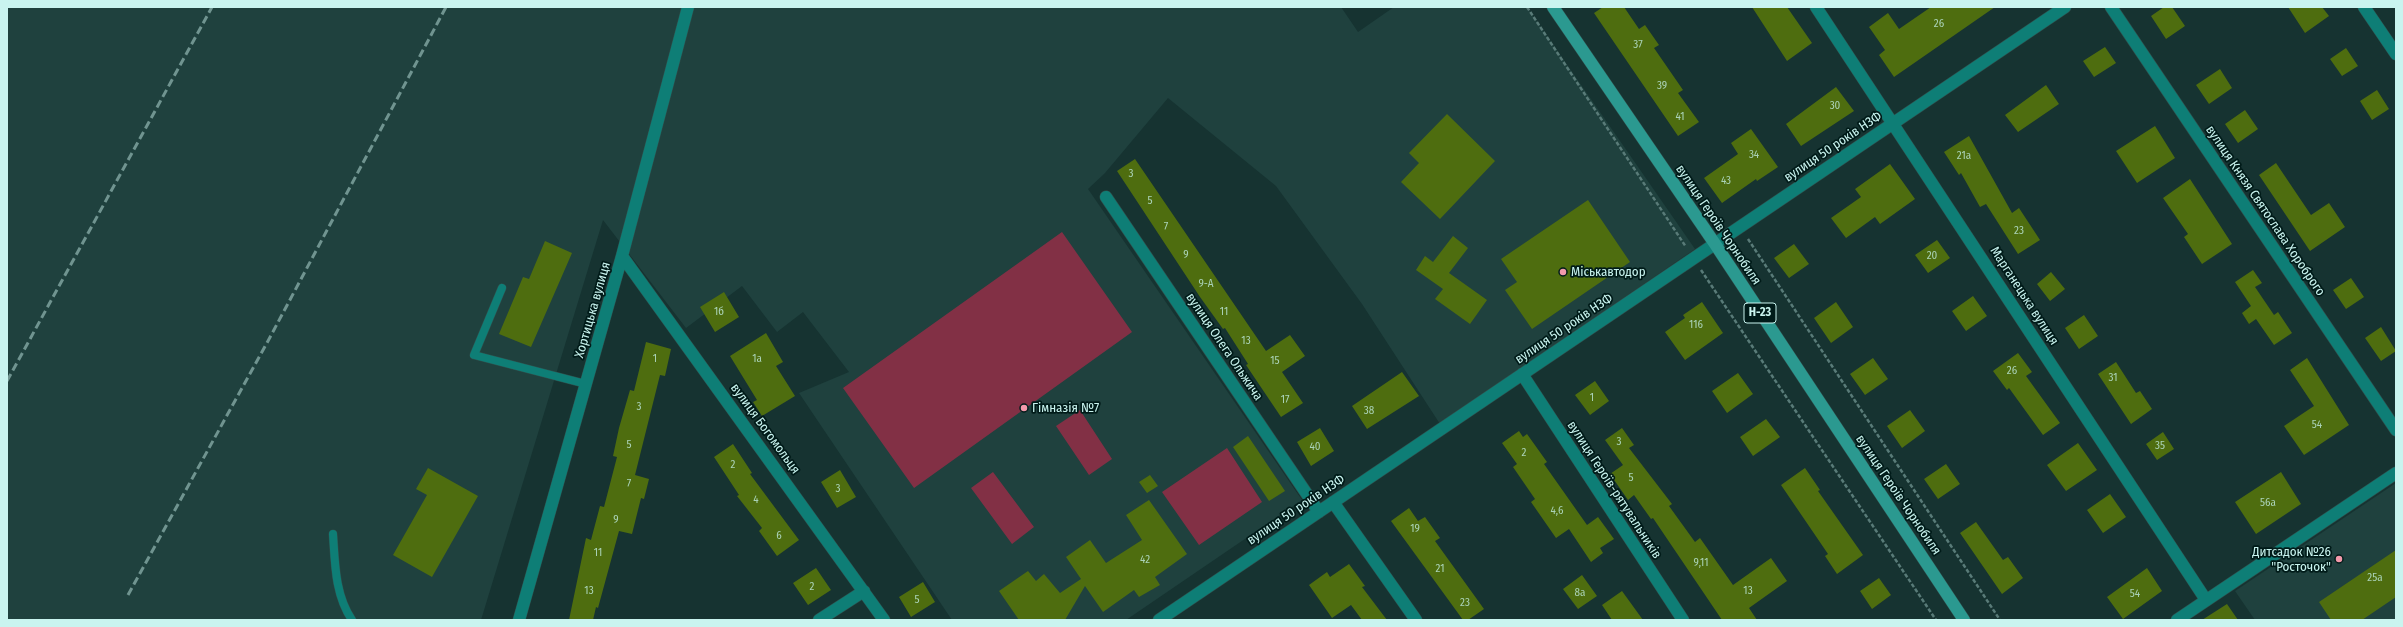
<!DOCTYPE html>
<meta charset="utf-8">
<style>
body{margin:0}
#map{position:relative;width:2403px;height:627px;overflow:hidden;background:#163331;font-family:"Fira Sans Condensed",sans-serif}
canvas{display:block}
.frame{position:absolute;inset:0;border:8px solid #c9f4ef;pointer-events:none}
</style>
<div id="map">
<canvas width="2403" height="627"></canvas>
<div class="frame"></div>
</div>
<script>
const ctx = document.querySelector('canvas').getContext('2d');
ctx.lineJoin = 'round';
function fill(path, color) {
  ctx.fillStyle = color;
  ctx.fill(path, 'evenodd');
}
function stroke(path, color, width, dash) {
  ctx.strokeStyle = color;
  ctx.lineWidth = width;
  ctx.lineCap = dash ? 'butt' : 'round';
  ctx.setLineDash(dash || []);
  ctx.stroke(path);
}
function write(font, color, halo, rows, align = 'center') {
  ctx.font = font + ' "Fira Sans Condensed",sans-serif';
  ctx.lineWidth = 3.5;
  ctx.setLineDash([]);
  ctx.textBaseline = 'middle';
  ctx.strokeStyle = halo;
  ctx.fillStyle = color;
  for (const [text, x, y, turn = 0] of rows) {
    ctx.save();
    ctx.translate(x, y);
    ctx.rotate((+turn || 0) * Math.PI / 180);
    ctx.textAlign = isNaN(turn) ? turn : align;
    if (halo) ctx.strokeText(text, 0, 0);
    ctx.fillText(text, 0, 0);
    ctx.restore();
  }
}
fill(new Path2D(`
 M7 7H1341L1358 32 1394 7H1527L1695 249 1440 424 1362 304 1276 186 1168 98 1105 173 1088 189 1302 500 1126 620H952L799 393 849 372 803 312 777 332 742 286 686 328 603 220 481 620H7Z
 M2396 483V620H2255L2235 591Z`), '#1f413e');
fill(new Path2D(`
 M1062 232 1132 332 914 488 843 388Z
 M1080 410 1112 459 1089 475 1056 426Z
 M1227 448 1262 502 1199 545 1162 492Z
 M993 472 1034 527 1012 544 971 488Z`), '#823045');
fill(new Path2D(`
 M1603 7H1624L1639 29 1645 25 1659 45 1654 48 1683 90 1678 93 1699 122 1678 136 1594 13Z
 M1752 7H1787L1812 43 1787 61Z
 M1931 7H1995L1894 77 1879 55 1885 50 1869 27 1888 13 1899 29Z
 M2164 7H2172L2185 26 2166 39 2151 16Z
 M2288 7H2322L2329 16 2305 33Z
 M2105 47 2116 63 2094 77 2083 61Z
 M2346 48 2358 66 2342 76 2330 59Z
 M2220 69 2232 88 2209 104 2196 85Z
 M2046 85 2059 104 2018 132 2005 115Z
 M1836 87 1854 111 1801 146 1786 124Z
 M2377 90 2389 109 2372 120 2360 101Z
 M2245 110 2258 129 2238 143 2225 124Z
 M1447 114 1495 161 1440 219 1401 182 1419 163 1409 153Z
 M2155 126 2175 158 2137 183 2116 151Z
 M1751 129 1778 167 1757 181 1756 179 1722 203 1704 178 1738 154 1731 143Z
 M1969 136 2012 213 2019 208 2040 240 2018 254 1986 204 1980 207 1961 173 1959 175 1944 152Z
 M1135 159 1266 351 1290 335 1305 356 1282 372 1303 403 1281 417 1246 365 1248 364 1225 328 1223 329 1200 297 1117 171Z
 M2276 163 2311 215 2329 203 2345 227 2310 251 2259 175Z
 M1890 164 1915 199 1880 224 1875 217 1846 238 1831 218 1861 197 1855 189Z
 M2190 179 2232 244 2202 264 2184 237 2188 234 2163 198Z
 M1588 200 1630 262 1532 329 1505 290 1517 282 1501 259Z
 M1453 236 1468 248 1449 273 1487 300 1470 324 1435 299 1443 289 1416 270 1425 256 1433 262Z
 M1937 240 1950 258 1928 273 1915 255Z
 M545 241 572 253 531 347 499 334 523 277 529 279Z
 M1794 244 1809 264 1789 278 1774 258Z
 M2253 270 2262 283 2255 287 2274 315 2278 312 2292 333 2274 345 2256 319 2249 324 2242 313 2251 306 2235 282Z
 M2051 272 2065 289 2050 301 2037 284Z
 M2351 278 2364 297 2346 309 2333 290Z
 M724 292 739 317 715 332 700 307Z
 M1973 296 1987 316 1966 331 1952 311Z
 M1702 302 1723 333 1685 360 1665 332 1685 318 1683 315Z
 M1836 302 1853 327 1831 343 1814 318Z
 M2084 315 2098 336 2079 349 2065 328Z
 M2381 327 2396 351 2381 361 2365 338Z
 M766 333 783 362 776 366 795 396 762 416 753 402 757 400 730 356Z
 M646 342 671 349 665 376 660 375 635 475 649 479 644 499 641 498 632 534 619 531 598 608 596 607 593 620H569L586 538 591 540 600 506 604 507 617 457 613 456 619 428 630 390 634 391Z
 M2018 353 2032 372 2026 376 2060 423 2043 435 2009 388 2007 390 1993 371Z
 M1873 358 1888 379 1865 395 1850 374Z
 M2307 358 2349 425 2304 455 2284 426 2314 406 2290 370Z
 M2116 362 2136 393 2140 391 2152 409 2131 424 2098 374Z
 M1402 372 1419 396 1367 429 1352 406Z
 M1738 373 1753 394 1727 413 1712 391Z
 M1595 381 1609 401 1590 415 1575 395Z
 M1910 410 1925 431 1902 448 1887 426Z
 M1766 419 1780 437 1753 456 1740 437Z
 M1320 428 1334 451 1311 466 1297 442Z
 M1622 428 1634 445 1629 448 1672 504 1669 506 1695 542 1700 538 1733 585 1771 558 1787 581 1749 608 1757 620H1722L1653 518 1651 519 1634 495 1628 500 1610 474 1623 465 1605 440Z
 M1519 431 1523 437 1527 434 1547 462 1544 464 1587 525 1598 517 1614 539 1600 548 1603 553 1591 562 1569 529 1556 538 1531 502 1535 499 1513 467 1517 464 1502 443Z
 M2163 432 2174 449 2157 460 2146 444Z
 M1248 436 1285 491 1269 501 1233 447Z
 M2078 443 2097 470 2066 491 2047 465Z
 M733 444 752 473 750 474 799 540 777 556 759 531 762 528 737 496 739 495 714 457Z
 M1946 464 1960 484 1938 499 1924 479Z
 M428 468 478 496 432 577 393 555 427 495 416 489Z
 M1805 468 1820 490 1818 491 1863 555 1837 574 1825 556 1828 554 1781 485Z
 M840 470 856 497 837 508 821 482Z
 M2281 472 2301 504 2256 534 2235 502Z
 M1150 475 1158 486 1147 493 1139 482Z
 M2110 494 2126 517 2103 533 2087 510Z
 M1149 500 1187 554 1155 577 1160 585 1139 597 1134 590 1103 612 1085 586 1065 620H1019L999 591 1028 571 1036 581 1044 574 1060 593 1081 579 1066 557 1090 540 1106 563 1142 540 1126 515Z
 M1409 508 1418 521 1425 517 1440 538 1435 541 1484 609 1468 620H1463L1391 521Z
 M1976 522 2003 560 2008 557 2023 578 2002 594 1960 533Z
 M2396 550V597L2362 620H2331L2319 602Z
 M1349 564 1365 586 1362 587 1387 620H1362L1351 605 1332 618 1309 585 1327 572 1330 577Z
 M816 568 831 590 808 605 793 583Z
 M2147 568 2162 591 2123 619 2107 597Z
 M1582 575 1597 596 1578 609 1563 589Z
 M1879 578 1891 595 1872 609 1860 591Z
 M923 582 935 602 911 617 899 597Z
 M1622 591 1643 620H1612L1602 605Z
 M2227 604 2238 620H2202Z`), '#4e6d0f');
const lane = new Path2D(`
 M502 288 474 355 586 384
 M333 534C335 564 335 595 352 620`);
const street = new Path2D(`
 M1816 7 2206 600
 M2111 7 2396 430
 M2364 7 2396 54
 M1106 197 1319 512
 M622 256 884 620
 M1522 374 1683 620
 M1333 502 1416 620
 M519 620 622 256 688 7
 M819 620 864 591
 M1159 620 2065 7
 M2177 620 2396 473`);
const primary = new Path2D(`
 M1553 7 1715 244 1964 620`);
stroke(lane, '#304f4c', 9);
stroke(street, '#304f4c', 13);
stroke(primary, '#304f4c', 13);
stroke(new Path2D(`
 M1527 7 1686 247
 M1748 239 2000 620
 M1701 270 1936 620`), '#597b78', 2.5, [4, 2]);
stroke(lane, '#0e7e76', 8);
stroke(street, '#0e7e76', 12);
stroke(primary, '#2b9990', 12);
stroke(new Path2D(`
 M7 381 212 7
 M128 595 268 341 446 7`), '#709490', 3, [8, 4]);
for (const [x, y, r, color] of [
 [1563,272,4,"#f39aab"],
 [1024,408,4,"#f39aab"],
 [2339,559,4,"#f39aab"]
]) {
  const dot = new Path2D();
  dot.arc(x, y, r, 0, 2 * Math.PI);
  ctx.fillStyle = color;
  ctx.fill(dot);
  stroke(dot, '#001b19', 1.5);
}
write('11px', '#aad2b7', null, [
 ["26",1939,24],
 ["37",1638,45],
 ["39",1662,86],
 ["30",1835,106],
 ["41",1680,117],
 ["34",1754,155],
 ["21а",1964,156],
 ["3",1131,174],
 ["43",1726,181],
 ["5",1150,201],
 ["7",1166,227],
 ["23",2019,231],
 ["9",1186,255],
 ["20",1932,256],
 ["9-А",1206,284],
 ["1б",719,312],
 ["11",1224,312],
 ["116",1696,325],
 ["13",1246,341],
 ["1",655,359],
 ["1а",757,359],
 ["15",1275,361],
 ["26",2012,371],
 ["31",2113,378],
 ["1",1592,398],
 ["17",1285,400],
 ["3",639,407],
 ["38",1369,411],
 ["54",2317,425],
 ["3",1619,442],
 ["5",629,445],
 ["35",2160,446],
 ["40",1315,447],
 ["2",1524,453],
 ["2",733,465],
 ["5",1631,478],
 ["7",629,484],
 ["3",838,489],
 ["4",756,500],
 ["56а",2268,503],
 ["4,6",1557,511],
 ["9",616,520],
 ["19",1415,529],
 ["6",779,536],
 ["11",598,553],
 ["42",1145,560],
 ["9,11",1701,563],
 ["21",1440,569],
 ["25а",2375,578],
 ["2",812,587],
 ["13",589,591],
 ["13",1748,591],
 ["8а",1580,593],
 ["54",2135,594],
 ["5",917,600],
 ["23",1465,603]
]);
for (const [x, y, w] of [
 [1760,313,32]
]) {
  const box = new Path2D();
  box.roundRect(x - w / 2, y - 10, w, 20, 3);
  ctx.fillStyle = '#001b19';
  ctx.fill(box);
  stroke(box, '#c9f4ef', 1);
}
write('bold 12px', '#c9f4ef', null, [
 ["Н-23",1760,313]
]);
write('13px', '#c9f4ef', '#001b19', [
 ["вулиця 50 років НЗФ",1833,147,-34],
 ["вулиця Князя Святослава Хороброго",2265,211,56],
 ["вулиця Героїв Чорнобиля",1718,225,56],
 ["Марганецька вулиця",2024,296,57],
 ["Хортицька вулиця",593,310,-74],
 ["вулиця 50 років НЗФ",1564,329,-34],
 ["вулиця Олега Ольжича",1224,347,56],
 ["вулиця Богомольця",765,429,54],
 ["вулиця Героїв-рятувальників",1614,490,57],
 ["вулиця Героїв Чорнобиля",1898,495,56],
 ["вулиця 50 років НЗФ",1296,510,-34]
]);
write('13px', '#c9f4ef', '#001b19', [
 ["Міськавтодор",1571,272],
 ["Гімназія №7",1032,408],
 ["Дитсадок №26",2331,552,"right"],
 ["\"Росточок\"",2331,567,"right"]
], 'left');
</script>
